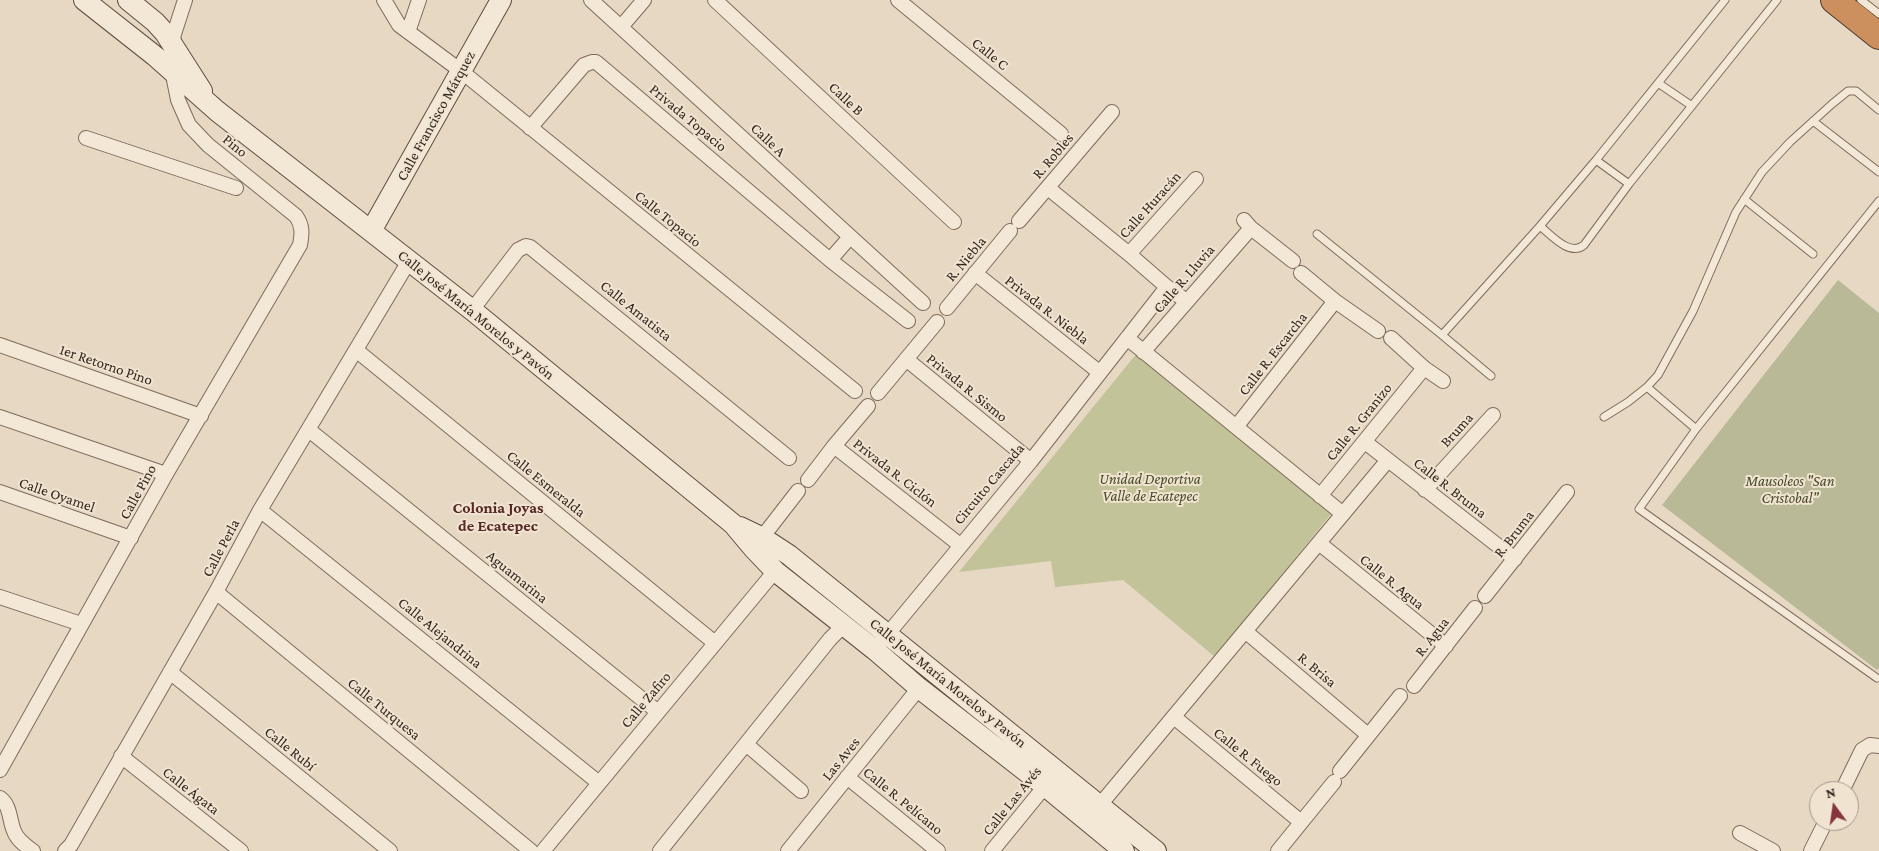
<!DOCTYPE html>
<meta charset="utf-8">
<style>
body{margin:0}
#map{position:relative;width:1879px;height:851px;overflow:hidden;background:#e7d8c3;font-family:"Crimson Pro",serif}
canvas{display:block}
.north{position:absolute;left:1809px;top:781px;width:50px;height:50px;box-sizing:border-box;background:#f0e4d1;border:1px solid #a49889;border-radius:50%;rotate:346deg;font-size:14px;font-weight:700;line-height:20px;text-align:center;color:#31251e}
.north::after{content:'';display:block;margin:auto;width:18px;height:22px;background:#86343e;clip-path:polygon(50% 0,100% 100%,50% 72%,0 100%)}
</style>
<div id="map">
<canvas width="1879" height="851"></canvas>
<div class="north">N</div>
</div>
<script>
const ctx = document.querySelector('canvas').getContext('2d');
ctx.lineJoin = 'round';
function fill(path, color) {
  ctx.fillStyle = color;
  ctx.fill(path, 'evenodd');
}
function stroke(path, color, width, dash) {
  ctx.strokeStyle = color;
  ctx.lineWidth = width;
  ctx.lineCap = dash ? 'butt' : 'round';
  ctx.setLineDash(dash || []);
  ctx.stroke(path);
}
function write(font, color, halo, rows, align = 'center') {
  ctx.font = font + ' "Crimson Pro",serif';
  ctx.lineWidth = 4;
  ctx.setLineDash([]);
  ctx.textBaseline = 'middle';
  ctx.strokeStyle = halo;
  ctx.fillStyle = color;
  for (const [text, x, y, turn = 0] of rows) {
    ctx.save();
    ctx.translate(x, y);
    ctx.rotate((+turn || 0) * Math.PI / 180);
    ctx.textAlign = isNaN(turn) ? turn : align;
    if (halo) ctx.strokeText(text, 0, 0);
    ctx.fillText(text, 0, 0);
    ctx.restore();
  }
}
fill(new Path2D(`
 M1137 353 1331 514 1215 657 1123 580 1055 587 1051 561 959 572Z`), '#c3c399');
fill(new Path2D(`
 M1838 280 1879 313V668L1877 670 1662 505Z`), '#b9b997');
const lane = new Path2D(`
 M1861 0 1879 14
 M1658 83 1692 106
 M1813 121 1879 172
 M1596 160 1629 184
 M1744 199 1813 254
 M1540 226C1551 235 1570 257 1584 245L1629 184 1777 0
 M1317 234 1442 335 1540 226 1596 160 1725 0
 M1442 335 1491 376
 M1647 387 1696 429
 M1604 417 1628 402 1647 387 1658 375 1693 311 1736 212 1762 172 1790 142 1832 104 1848 91H1856L1879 110
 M1877 678 1639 509 1696 429 1879 201`);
const street = new Path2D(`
 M384 0 399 25 461 71 855 391
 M591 0 923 303
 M715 0 954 222
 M898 0 1061 134
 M621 27 644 0
 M408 32 419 0
 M172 48 174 34 185 0
 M530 128 584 65 592 62H596L830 260 908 321
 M86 138 236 188
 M1048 188 1129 254 1167 287 1186 301
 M1244 220 1251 228 1293 261
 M1019 221 1112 112
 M1129 254 1196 179
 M830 260 850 237
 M975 273 1099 372
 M1301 273 1335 301 1378 331
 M947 308 1010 231
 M472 310 518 250 526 246 530 247 789 458
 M1127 338 1343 514
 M1391 338 1424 368 1443 381
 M0 345 201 416
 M356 350 715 643
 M1143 352 1251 228
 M906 359 1031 461
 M878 393 937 322
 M0 417 166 474
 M1236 427 1335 301
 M309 430 658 712
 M1365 442 1515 559
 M834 446 960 545
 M808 480 834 446 868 406
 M1425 490 1493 415
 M0 492 131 538
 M1320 496 1424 368
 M260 510 599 783
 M1319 543 1446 646
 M757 544 798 491
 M216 592 531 851
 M1485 596 1567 492
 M0 597 81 624
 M1245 631 1368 735
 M882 641 1031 461 1167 287
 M170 672 390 851
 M1414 686 1475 608
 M1174 717 1301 822
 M746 744 801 791
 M121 756 241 851
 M0 770 166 474 300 245C302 234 303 226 296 216L208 145 189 125 178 100 172 70
 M1340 771 1400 696
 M847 777 938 851
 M1842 791 1862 750 1870 745 1879 746
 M0 798C11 806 9 820 14 831 17 840 26 846 33 851
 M1094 812 1388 460
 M1740 833 1773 851
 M65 851 71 845 216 592 260 510 409 261
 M543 851 775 571
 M660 851 830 639 843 626
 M788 851 919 688
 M992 851 1050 780
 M1278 851 1334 782
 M1811 851 1826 821`);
const secondary = new Path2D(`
 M84 0 155 56 217 111 472 310 733 524 754 549 775 571 875 650 919 688 1045 786 1124 851
 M128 0 155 22 165 33 202 91
 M371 231 501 0
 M740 527 763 538 789 555 1156 851`);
const highway = new Path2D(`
 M1834 0 1879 36`);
stroke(lane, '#7f6b5c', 9);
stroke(street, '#7f6b5c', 16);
stroke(secondary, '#614d3f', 22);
stroke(highway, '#4d3a30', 28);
stroke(lane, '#f3e7d5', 7);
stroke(street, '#f3e7d5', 14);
stroke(secondary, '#f3e7d5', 20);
stroke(highway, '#cc905e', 26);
write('15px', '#31251e', '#f0e4d1', [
 ["Calle C",990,54,39],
 ["Calle B",846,99,43],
 ["Calle Francisco Márquez",436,116,-61],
 ["Privada Topacio",688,118,40],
 ["Calle A",768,140,43],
 ["Pino",235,146,39],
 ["R. Robles",1053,156,-50],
 ["Calle Huracán",1150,205,-48],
 ["Calle Topacio",668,219,39],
 ["R. Niebla",966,259,-50],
 ["Calle R. Lluvia",1184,279,-49],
 ["Privada R. Niebla",1047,310,38],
 ["Calle Amatista",636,311,39],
 ["Calle José María Morelos y Pavón",476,315,39],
 ["Calle R. Escarcha",1273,354,-52],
 ["1er Retorno Pino",106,365,19],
 ["Privada R. Sismo",967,388,39],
 ["Calle R. Granizo",1359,422,-51],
 ["Bruma",1457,430,-48],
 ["Privada R. Ciclón",895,473,38],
 ["Calle Esmeralda",546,484,39],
 ["Circuito Cascada",989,484,-50],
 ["Calle R. Bruma",1450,488,38],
 ["Calle Pino",138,492,-61],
 ["Calle Oyamel",57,495,19],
 ["R. Bruma",1514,534,-52],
 ["Calle Perla",221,548,-62],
 ["Aguamarina",517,577,39],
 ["Calle R. Agua",1392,582,39],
 ["Calle Alejandrina",440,633,39],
 ["R. Agua",1432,637,-52],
 ["R. Brisa",1317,670,40],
 ["Calle José María Morelos y Pavón",948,683,39],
 ["Calle Zafiro",646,700,-50],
 ["Calle Turquesa",384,709,39],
 ["Calle Rubí",290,749,39],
 ["Calle R. Fuego",1248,757,39],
 ["Las Aves",841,759,-51],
 ["Calle Ágata",191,791,38],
 ["Calle R. Pelícano",903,801,39],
 ["Calle Las Avés",1012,801,-51]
]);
write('italic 15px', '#454a28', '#f0e4d1', [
 ["Unidad Deportiva",1150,479],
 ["Valle de Ecatepec",1150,496],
 ["Mausoleos \"San",1790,481],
 ["Cristobal\"",1790,498]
]);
write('bold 16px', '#582924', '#f0e4d1', [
 ["Colonia Joyas",498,508],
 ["de Ecatepec",498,526]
]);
</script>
